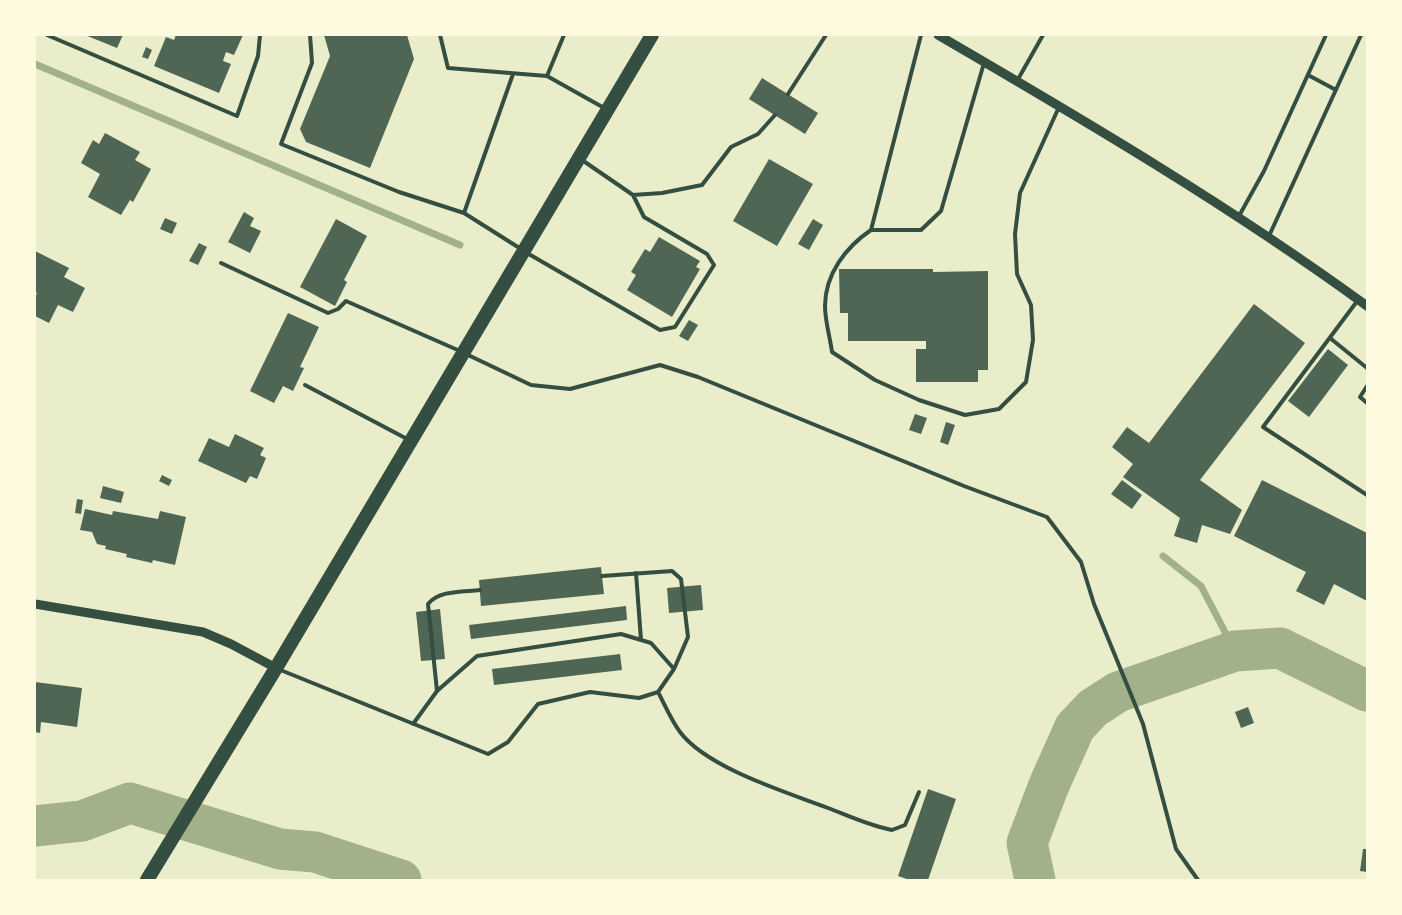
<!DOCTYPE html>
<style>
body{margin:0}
#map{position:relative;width:1402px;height:915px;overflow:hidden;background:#e9edc9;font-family:Ubuntu,sans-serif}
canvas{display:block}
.frame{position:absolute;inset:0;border:36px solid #fefae0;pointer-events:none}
</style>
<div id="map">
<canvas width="1402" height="915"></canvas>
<div class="frame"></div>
</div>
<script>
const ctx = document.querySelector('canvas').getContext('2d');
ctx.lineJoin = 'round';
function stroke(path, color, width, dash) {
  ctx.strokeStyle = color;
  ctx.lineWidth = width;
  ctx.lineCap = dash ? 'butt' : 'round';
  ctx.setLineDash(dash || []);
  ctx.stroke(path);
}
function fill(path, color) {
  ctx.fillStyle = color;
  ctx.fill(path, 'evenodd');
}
stroke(new Path2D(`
 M35 64 460 245
 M1163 556 1201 586 1235 651`), '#a3b18a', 7);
stroke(new Path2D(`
 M35 826 82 821 130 803 280 849 315 852 401 880
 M1035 880 1027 843 1049 785 1075 727 1093 708 1118 692 1235 651 1280 648 1367 691`), '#a3b18a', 41);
fill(new Path2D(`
 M85 35H123L117 48Z
 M176 35H243L234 55 226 52 223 61 231 64 219 93 154 66 166 37 174 40Z
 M324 35H407L414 59 370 168 306 142 300 129 330 56Z
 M146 47 152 50 148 59 142 57Z
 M762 78 818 113 805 134 749 99Z
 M105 133 140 152 135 160 151 169 133 202 130 200 121 215 88 197 100 174 81 163 93 140 99 144Z
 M769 159 813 184 777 246 733 221Z
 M244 212 254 218 250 226 261 231 250 253 228 242Z
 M165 218 177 223 172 234 160 229Z
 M336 219 367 236 344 280 347 282 335 306 300 287Z
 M813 219 823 225 809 250 798 244Z
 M659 237 700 261 696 267 700 269 672 317 627 290 636 275 631 272 645 249 650 252Z
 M199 243 207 247 198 265 189 261Z
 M35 251 69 268 64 277 85 288 73 312 58 305 49 323 35 316V298L37 293 35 292Z
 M839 269H933V272L988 271V370H978V382H916V349H926V341H848V313H840Z
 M1254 304 1305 343 1200 480 1242 510 1230 534 1202 525 1197 543 1174 536 1180 518 1123 477 1133 464 1112 447 1127 427 1149 443Z
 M288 313 319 327 300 367 304 368 293 391 283 386 274 403 250 391Z
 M689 320 698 325 688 341 679 336Z
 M1328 349 1348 365 1309 417 1288 401Z
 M915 414 927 418 921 434 909 430Z
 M946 422 955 425 948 445 940 442Z
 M235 434 264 448 260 455 266 458 257 479 250 476 246 483 198 461 209 438 229 447Z
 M162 475 172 480 169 486 159 481Z
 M1122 480 1142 495 1132 509 1111 494Z
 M1262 480 1367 533V601L1334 584 1324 605 1296 591 1306 572 1234 536Z
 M103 486 124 492 121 503 100 498Z
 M77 499 83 500 81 514 75 513Z
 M85 509 112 515 113 511 158 519 160 511 186 517 175 565 153 560 152 563 126 557 127 554 105 549 106 546 97 544 92 532 80 530Z
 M601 567 604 594 481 606 479 580Z
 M701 585 703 610 669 613 667 588Z
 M626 606 627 620 471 639 469 625Z
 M440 609 445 659 421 661 416 612Z
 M620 654 622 670 494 685 492 669Z
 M35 682 82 688 77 727 41 722 40 733 35 732Z
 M1248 707 1254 723 1241 728 1235 712Z
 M928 789 956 799 928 880H910L898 876Z
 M1363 849H1367V872L1360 871Z`), '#4f6655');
stroke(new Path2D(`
 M47 35 237 116 258 56 260 35
 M310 35 312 63 281 144 399 192 464 213 521 249
 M440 35 448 68 547 76 606 109
 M921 35 871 230H921L941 211 984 63
 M1308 75 1336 90
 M547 76 564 35
 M1017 81 1043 35
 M788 94 826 35
 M582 160 633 195 662 193 702 185 731 147 758 134 775 115
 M464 213 513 74
 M1239 216 1264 171 1326 35
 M871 230C846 247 825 274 825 306 825 321 830 337 832 352L875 380 919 400 965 415 999 409 1026 382 1033 340 1031 305 1017 274 1015 234 1020 193 1059 107
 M1269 236 1361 35
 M527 253 660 330 675 327 714 265 707 254 644 217 633 195
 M221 263 328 313 338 309 346 301 460 351
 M1358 300 1263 427 1367 495
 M1330 338 1367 368
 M466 354 531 385 570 389 660 365 698 377 964 486 1047 517 1081 562 1094 604 1143 724 1176 849 1198 880
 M305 385 409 440
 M1367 386 1360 397 1367 403
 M636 573 641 640
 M602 576 672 571 681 579 688 637 674 669
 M278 669 488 754 508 742 538 704 590 692 639 698 658 692C665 705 671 720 680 732 707 768 786 792 828 808 849 816 870 826 892 830L905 825 919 792
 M437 691 428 604C439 590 463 592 480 590
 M413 724 437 691 477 656 621 634 651 643 674 669 658 692`), '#344e41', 4);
stroke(new Path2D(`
 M938 35C1084 120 1230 206 1367 306
 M35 604 203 632 231 644 276 668`), '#344e41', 9);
stroke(new Path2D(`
 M147 880 276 668 652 35`), '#344e41', 14);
</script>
